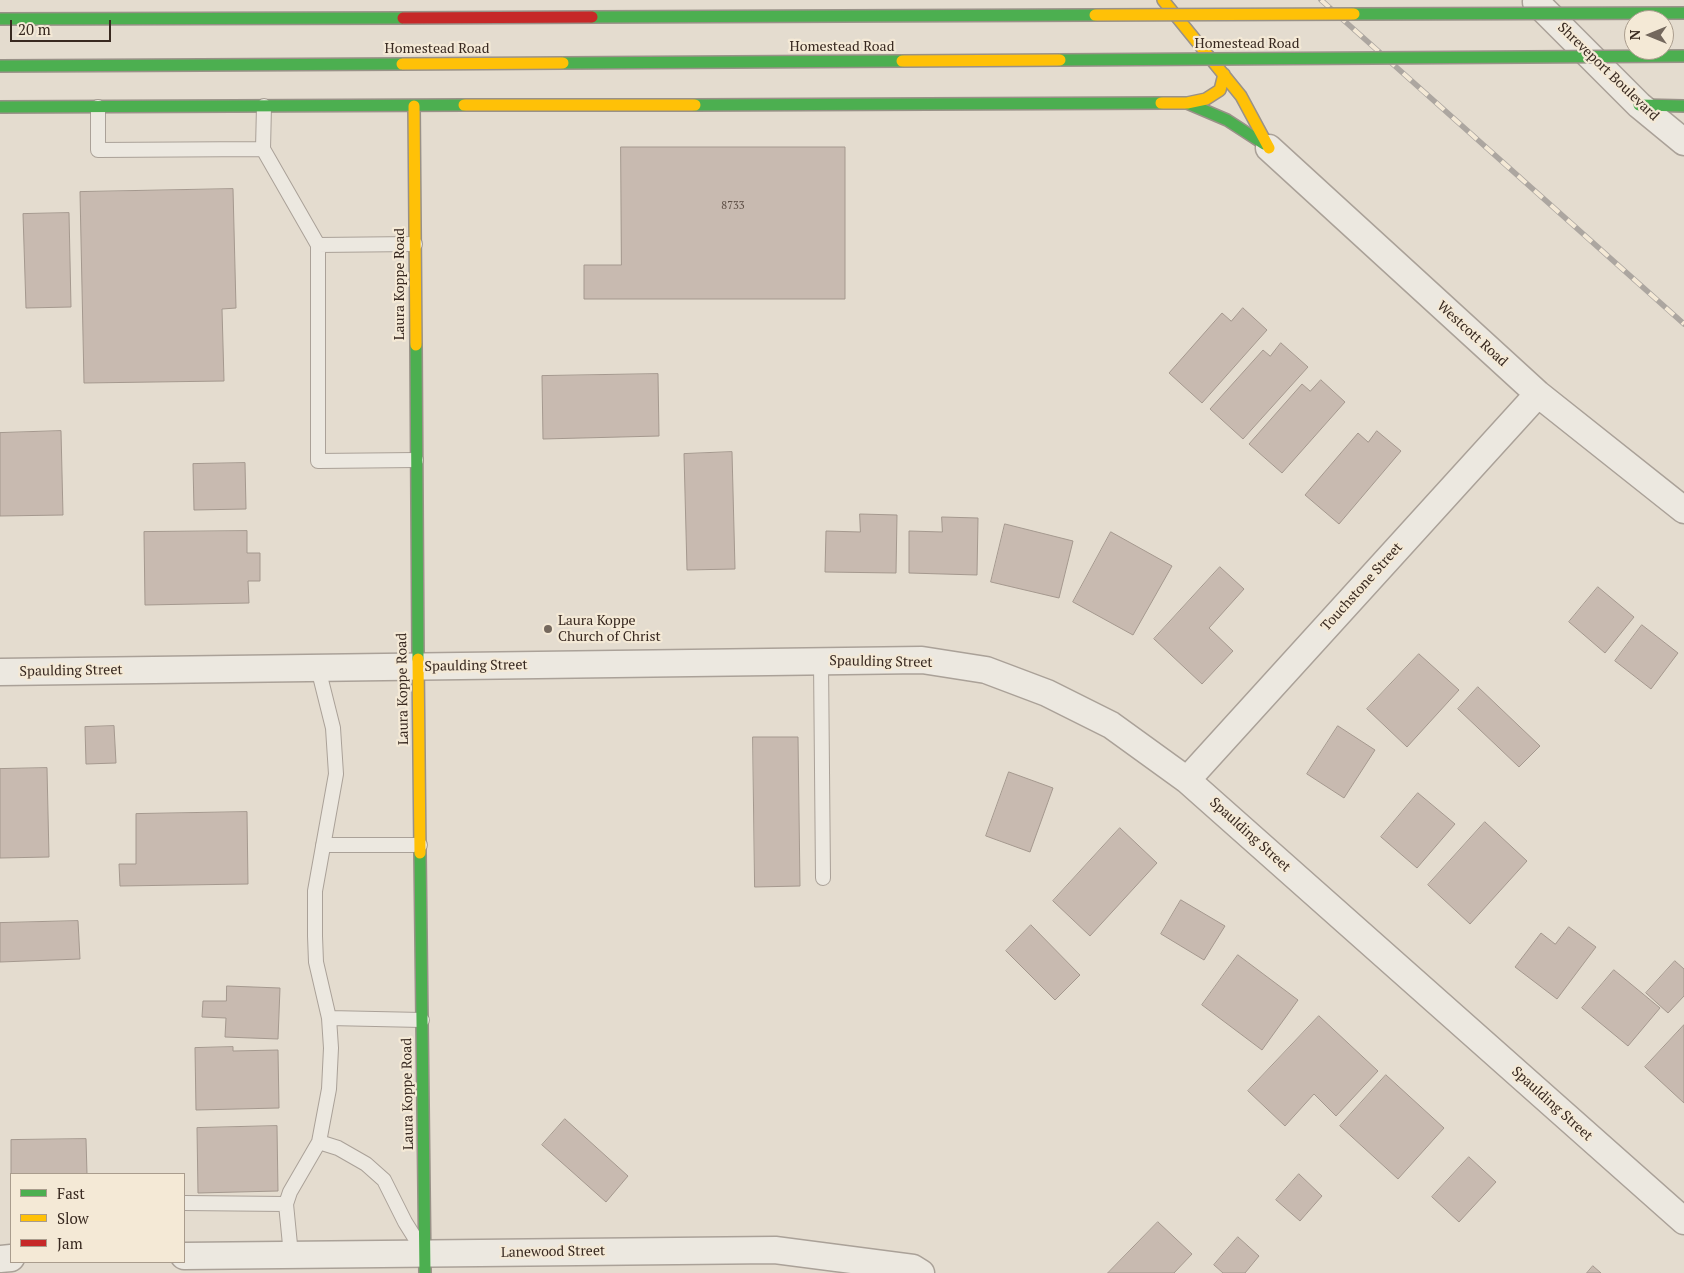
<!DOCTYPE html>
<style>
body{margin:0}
#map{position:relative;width:1684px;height:1273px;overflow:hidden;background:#e4dccf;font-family:"PT Serif",serif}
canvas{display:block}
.legend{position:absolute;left:10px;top:1173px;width:175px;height:90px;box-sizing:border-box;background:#f4e9d6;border:1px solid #a99c8d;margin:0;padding:6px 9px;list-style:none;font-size:15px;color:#382920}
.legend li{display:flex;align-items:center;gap:10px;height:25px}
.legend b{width:25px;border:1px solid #a99c8d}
.north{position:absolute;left:1624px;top:10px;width:50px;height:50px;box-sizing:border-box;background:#f4e9d6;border:1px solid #a99c8d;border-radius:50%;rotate:270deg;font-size:14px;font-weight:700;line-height:20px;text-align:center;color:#382920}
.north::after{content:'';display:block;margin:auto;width:18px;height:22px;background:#74685d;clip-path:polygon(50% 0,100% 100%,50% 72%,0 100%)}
.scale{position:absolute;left:10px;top:20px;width:101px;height:22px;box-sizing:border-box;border:2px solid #382920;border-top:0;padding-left:6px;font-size:15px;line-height:18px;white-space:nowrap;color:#382920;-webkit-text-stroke:4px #f4e9d6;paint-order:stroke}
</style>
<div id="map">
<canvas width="1684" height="1273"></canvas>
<ul class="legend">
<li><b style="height:6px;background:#4caf50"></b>Fast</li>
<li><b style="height:6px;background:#ffc107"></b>Slow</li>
<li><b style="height:6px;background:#c62828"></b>Jam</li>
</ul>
<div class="north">N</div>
<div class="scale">20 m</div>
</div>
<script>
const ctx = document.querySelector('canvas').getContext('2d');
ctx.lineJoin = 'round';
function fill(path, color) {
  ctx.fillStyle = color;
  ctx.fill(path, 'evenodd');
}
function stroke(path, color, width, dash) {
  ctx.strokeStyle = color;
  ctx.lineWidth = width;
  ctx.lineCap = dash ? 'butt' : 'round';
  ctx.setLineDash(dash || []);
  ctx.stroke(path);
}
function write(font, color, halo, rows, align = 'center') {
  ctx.font = font + ' "PT Serif",serif';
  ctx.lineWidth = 4.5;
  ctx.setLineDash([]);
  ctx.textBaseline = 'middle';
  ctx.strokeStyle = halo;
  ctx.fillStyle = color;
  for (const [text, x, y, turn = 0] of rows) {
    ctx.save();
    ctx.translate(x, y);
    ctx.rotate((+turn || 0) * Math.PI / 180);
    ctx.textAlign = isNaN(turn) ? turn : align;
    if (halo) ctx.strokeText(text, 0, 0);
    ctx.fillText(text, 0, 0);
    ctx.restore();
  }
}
const building = new Path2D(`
 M621 147H845V299H584V265H621Z
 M233 189 236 308 222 309 224 381 84 383 80 192Z
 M69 213 71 307 26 308 23 214Z
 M1243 308 1267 330 1202 403 1169 373 1222 313 1231 321Z
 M1281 343 1308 367 1243 439 1210 409 1263 350 1270 356Z
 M658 374 659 436 543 439 542 376Z
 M1321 380 1345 402 1282 473 1249 444 1302 384 1310 391Z
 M61 431 63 515 0 516V433Z
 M1377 431 1401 451 1339 524 1305 495 1358 433 1368 442Z
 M732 452 735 569 687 570 684 454Z
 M245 463 246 509 194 510 193 464Z
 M860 514 897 515 896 573 825 572 826 531 860 532Z
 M942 517 978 518 977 575 909 573V531L942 532Z
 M1005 524 1073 541 1059 598 991 582Z
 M247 531V553H260V581H248L249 603 145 605 144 532Z
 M1111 532 1172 566 1133 635 1073 602Z
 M1220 567 1244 589 1209 628 1233 651 1202 684 1154 639Z
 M1598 587 1634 617 1605 653 1569 622Z
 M1642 625 1678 653 1651 689 1615 661Z
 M1419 654 1459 690 1407 747 1367 709Z
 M1478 687 1540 746 1519 767 1458 709Z
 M114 726 116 763 86 764 85 727Z
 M1338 726 1375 750 1344 798 1307 774Z
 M753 737H798L800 886 755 887Z
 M47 768 49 857 0 858V769Z
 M1009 772 1053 788 1030 852 986 836Z
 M1418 793 1455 824 1417 868 1381 837Z
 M247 812 248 884 120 886 119 864H136V814Z
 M1485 822 1527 861 1470 924 1428 885Z
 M1120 828 1157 863 1090 936 1053 901Z
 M1181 900 1225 926 1204 960 1161 934Z
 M78 921 80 959 0 962V923Z
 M1031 925 1080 975 1055 1000 1006 951Z
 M1569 927 1596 947 1557 999 1515 967 1541 933 1555 944Z
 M1238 955 1298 1000 1262 1050 1202 1005Z
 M1675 961 1684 969V996L1668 1013 1646 993Z
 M1614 970 1660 1008 1628 1046 1582 1008Z
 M227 986 280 988 278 1039 225 1037 226 1018 202 1017 203 1001H226Z
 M1319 1016 1378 1071 1336 1116 1314 1094 1285 1126 1248 1091Z
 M1684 1025V1103L1645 1067Z
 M233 1047V1051L278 1050 279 1108 196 1110 195 1048Z
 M1386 1075 1444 1128 1398 1179 1340 1126Z
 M565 1119 628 1176 606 1202 542 1145Z
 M277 1126 278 1191 198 1193 197 1128Z
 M86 1139 87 1174H11V1185V1140Z
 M1469 1157 1496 1182 1459 1222 1432 1197Z
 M1299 1174 1322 1196 1300 1221 1276 1200Z
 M1158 1222 1192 1254 1174 1273H1108Z
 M1238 1237 1259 1256 1245 1273H1223L1214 1265Z
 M1593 1266 1601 1273H1587Z`);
fill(building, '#c8bab0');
stroke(building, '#a4988e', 1);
const lane = new Path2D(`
 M98 107V150L263 149 318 245
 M263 149 264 106
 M415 244 318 245V461L416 460
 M821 661 823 878
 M323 845H420
 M329 1018 422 1020
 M319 1142 338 1148 366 1164 384 1180 405 1222 420 1246
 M184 1203 286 1204
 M291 1255 286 1204 290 1192 319 1142 329 1089 331 1048 329 1018 316 962 315 936V891L336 774 333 728 318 668`);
const street = new Path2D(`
 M1536 2 1639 105 1684 142
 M1269 148 1538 394 1684 510
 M0 672 922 660 986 670 1047 693 1111 725 1187 780 1684 1221
 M1187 780 1538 394
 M184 1256 775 1250 913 1268 921 1273
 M0 1259 11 1258`);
const fast = new Path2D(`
 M0 19 403 18
 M0 66 402 64
 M1187 103 1227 120 1264 144
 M695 105 1161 103
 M1639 105 1684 106
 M0 107 464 105
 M416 345 418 659
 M420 853 425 1273`);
const slow = new Path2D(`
 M1163 0 1241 96 1269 148
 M1161 103H1187L1206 99 1220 90 1224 74
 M464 105H695
 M414 106 416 345
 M418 659 420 853`);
stroke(lane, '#aaa198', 16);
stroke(street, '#aaa198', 29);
stroke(fast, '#999188', 14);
stroke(slow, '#999188', 14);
stroke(lane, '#ece8e0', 14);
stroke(street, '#ece8e0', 26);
stroke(fast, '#4caf50', 11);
stroke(slow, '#ffc107', 11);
const rail = new Path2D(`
 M1321 0 1684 324`);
stroke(rail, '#aca6a0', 5.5);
stroke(rail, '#f4e9d6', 4, [11]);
const fastBridge = new Path2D(`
 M1354 14 1684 13
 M592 17 1095 15
 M1060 60 1684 56
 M563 63 902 61`);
const slowBridge = new Path2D(`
 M1095 15 1354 14
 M902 61 1060 60
 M402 64 563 63`);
const jamBridge = new Path2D(`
 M403 18 592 17`);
stroke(fastBridge, '#999188', 14, []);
stroke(slowBridge, '#999188', 14, []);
stroke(jamBridge, '#999188', 14, []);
stroke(fastBridge, '#4caf50', 11);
stroke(slowBridge, '#ffc107', 11);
stroke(jamBridge, '#c62828', 11);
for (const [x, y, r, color] of [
 [548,629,5,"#74685d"]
]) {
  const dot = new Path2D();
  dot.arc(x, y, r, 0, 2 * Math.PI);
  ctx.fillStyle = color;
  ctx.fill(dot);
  stroke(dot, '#f4e9d6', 2);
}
write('11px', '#5c4d44', null, [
 ["8733",733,206]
]);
write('14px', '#382920', '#f4e9d6', [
 ["Homestead Road",1247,44],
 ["Homestead Road",842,47],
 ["Homestead Road",437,49],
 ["Shreveport Boulevard",1608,72,44],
 ["Laura Koppe Road",400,284,-90],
 ["Westcott Road",1472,334,42],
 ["Touchstone Street",1362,587,-48],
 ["Spaulding Street",881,662,1],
 ["Spaulding Street",476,666,-1],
 ["Spaulding Street",71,671,-1],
 ["Laura Koppe Road",403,689,-91],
 ["Spaulding Street",1250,835,42],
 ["Laura Koppe Road",408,1094,-91],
 ["Spaulding Street",1552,1104,42],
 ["Lanewood Street",553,1252,-1]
]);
write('14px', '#382920', '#f4e9d6', [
 ["Laura Koppe",558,621],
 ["Church of Christ",558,637]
], 'left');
</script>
